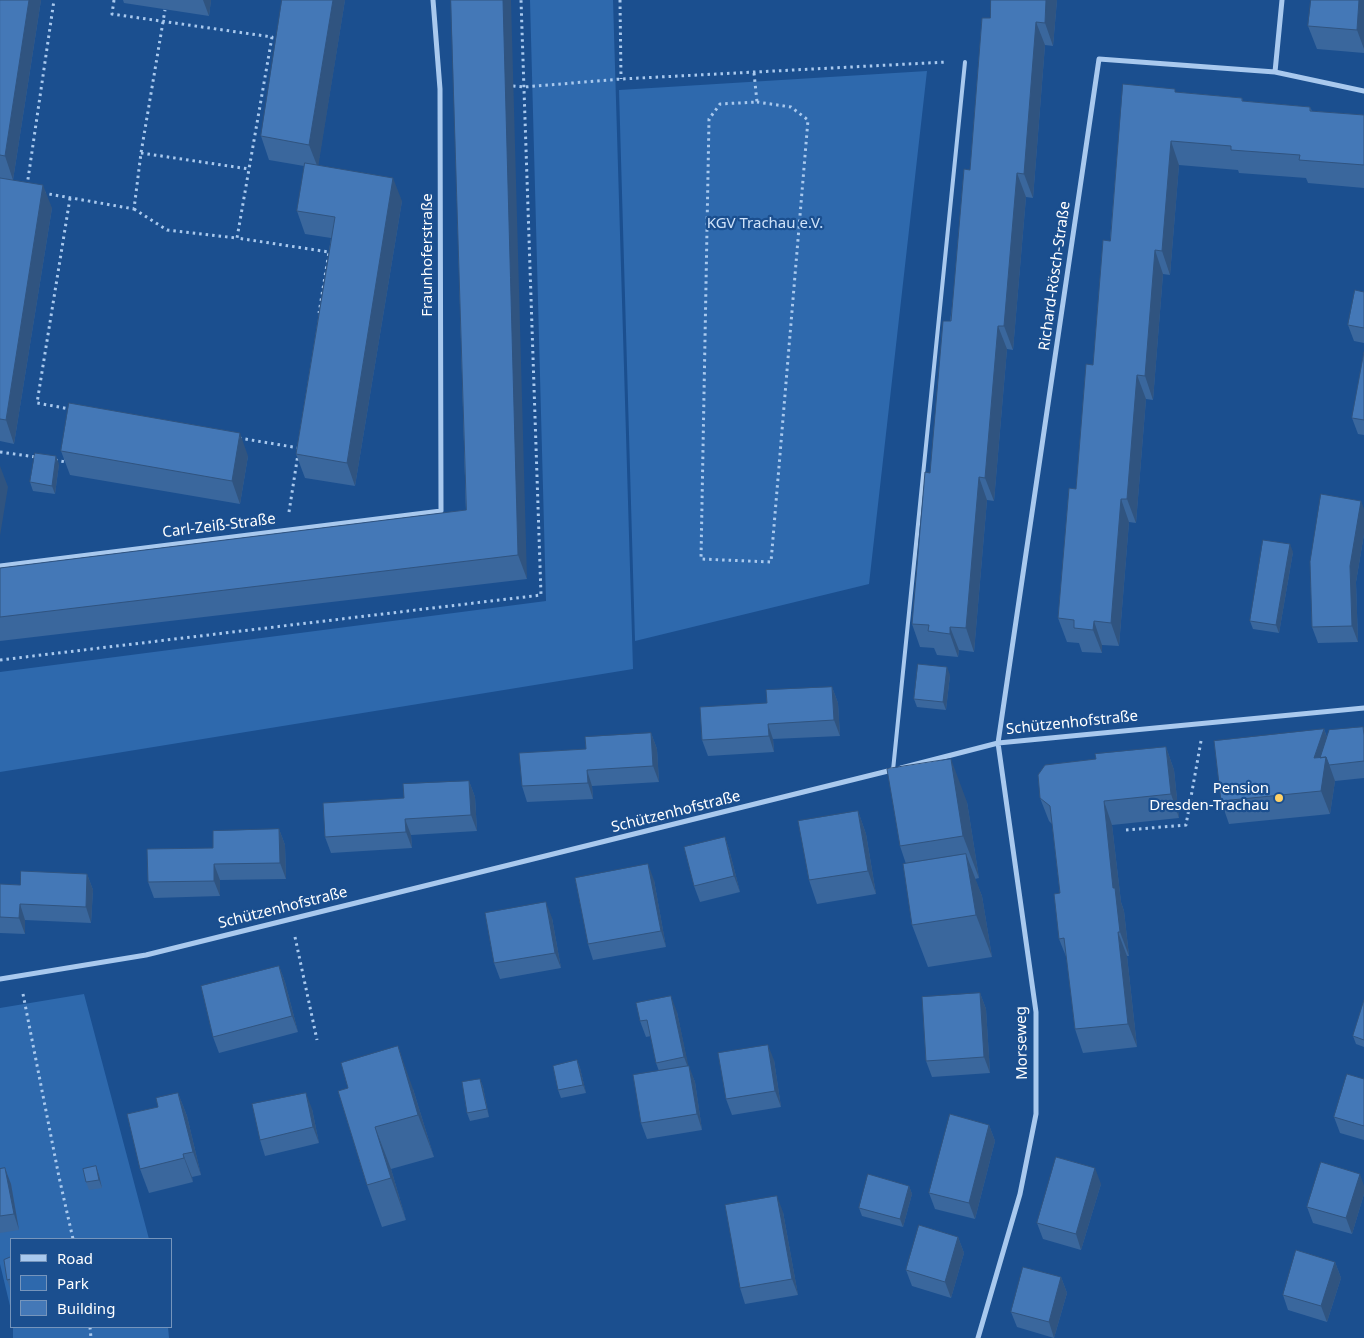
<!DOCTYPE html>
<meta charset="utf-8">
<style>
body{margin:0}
#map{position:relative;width:1364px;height:1338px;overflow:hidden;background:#1b4f8f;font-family:"Noto Sans",sans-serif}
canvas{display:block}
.legend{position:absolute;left:10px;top:1238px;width:162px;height:90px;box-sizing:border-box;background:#1b4f8f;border:1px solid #7695bc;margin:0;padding:6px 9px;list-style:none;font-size:15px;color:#fff}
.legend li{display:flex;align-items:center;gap:10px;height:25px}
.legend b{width:25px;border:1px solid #7695bc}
</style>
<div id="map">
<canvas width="1364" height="1338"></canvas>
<ul class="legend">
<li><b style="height:6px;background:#a9c9ee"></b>Road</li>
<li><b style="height:14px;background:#2e69ad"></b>Park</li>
<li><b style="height:14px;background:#4478b7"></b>Building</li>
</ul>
</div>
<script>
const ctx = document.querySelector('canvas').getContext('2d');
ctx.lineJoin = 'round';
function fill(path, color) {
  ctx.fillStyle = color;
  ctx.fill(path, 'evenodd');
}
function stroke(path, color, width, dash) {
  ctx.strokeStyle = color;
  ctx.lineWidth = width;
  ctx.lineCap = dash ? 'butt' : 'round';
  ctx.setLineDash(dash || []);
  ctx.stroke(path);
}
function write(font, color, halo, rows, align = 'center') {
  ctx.font = font + ' "Noto Sans",sans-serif';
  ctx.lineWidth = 4.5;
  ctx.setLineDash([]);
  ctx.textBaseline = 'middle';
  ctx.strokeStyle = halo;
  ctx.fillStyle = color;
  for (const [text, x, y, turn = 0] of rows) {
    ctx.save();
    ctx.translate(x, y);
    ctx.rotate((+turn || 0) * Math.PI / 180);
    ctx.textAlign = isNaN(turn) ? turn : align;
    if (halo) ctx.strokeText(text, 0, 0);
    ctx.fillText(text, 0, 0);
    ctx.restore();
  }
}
fill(new Path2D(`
 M530 0H613L633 669 0 772V672L546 601Z
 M927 71 869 584 635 641 619 90Z
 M84 994 149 1239H11V1310L0 1264V1008Z
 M13 1327H168L169 1338H13Z`), '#2e69ad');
stroke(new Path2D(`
 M114 0 112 14 272 37 237 238 329 252 319 313
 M620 0 621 79
 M754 73 757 102 720 104 709 119 701 559 771 562 808 120 791 107 757 102
 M513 86 524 87 621 79 947 62
 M141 153 249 169
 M27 186 54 0
 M43 193 134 209 141 153 165 10
 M70 198 37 403 70 409
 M134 209 167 230 237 238
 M239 438 299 448
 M0 452 36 457
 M55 460 66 462V459
 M289 512 298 454
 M0 660 541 595 521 0
 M1126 830 1186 825 1201 741
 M295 937 317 1040
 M23 994 59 1177 73 1239
 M90 1327 91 1338`), '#a9c9ee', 3, [2.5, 4]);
stroke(new Path2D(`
 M893 770 965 62`), '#a9c9ee', 4);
stroke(new Path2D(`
 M1275 72 1282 0
 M0 566 441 511 440 89 433 0
 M901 768 998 743 1364 708
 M0 979 146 955 892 770
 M978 1338 1020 1194 1036 1114V1012L998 743 1099 59 1275 72 1364 91`), '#a9c9ee', 5);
fill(new Path2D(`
 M0 0H41L13 180 52 208 14 444 0 441Z
 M123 0H211L209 16 124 3Z
 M282 0H345L318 165 402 201 355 486 305 478 296 454 331 238 305 234 297 211 304 166 269 160 261 136Z
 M451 0 527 579 0 641V568L466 510Z
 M991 0H1057L1053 46 1045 45 1033 198 1026 197 1013 350 1007 349 994 501 987 500 974 652 959 650 958 657 937 655 934 648 920 647 912 624 930 473 990 18Z
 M1364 0V53L1317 49 1308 26Z
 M1176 92 1242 98 1243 101 1310 107 1312 111 1364 115V188L1308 183 1306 178 1239 173 1238 170 1179 165 1170 275 1163 274 1153 400 1146 399 1136 523 1129 522 1119 646 1102 645V653L1082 652 1079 643 1067 642 1058 618 1110 241Z
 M1364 292V343L1354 341 1348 325Z
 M1364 352V435L1358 434 1352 418Z
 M61 451 248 456 240 504 70 475Z
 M59 464 55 494 33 491 30 482Z
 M1364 509V534L1356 582 1358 642 1318 643 1312 627Z
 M1293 552 1279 633 1253 629 1250 621Z
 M950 675 946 710 917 707 914 699Z
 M832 687 838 703 840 736 773 739 774 752 708 756 702 740 767 703Z
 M1363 727 1364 729V778L1335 781 1330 814 1229 824 1221 801 1324 729 1327 737Z
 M651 733 657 749 659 782 592 786 593 799 527 802 522 786 586 749Z
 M1166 747 1174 770 1179 818 1112 825 1121 902 1124 911 1129 956H1127L1137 1047 1083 1053 1075 1029 1067 959 1059 939 1060 893 1052 824 1049 821 1040 798Z
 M469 781 475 797 477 831 411 835 412 848 331 853 325 837 404 798Z
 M967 802 979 878 975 879 982 896 992 957 928 967 912 925 906 864 900 846Z
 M858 811 866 834 876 894 817 904 809 880Z
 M279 829 285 845 286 879 220 880V896L154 898 148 882 213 848Z
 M725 837 730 853 740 892 700 902 694 886Z
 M87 874 93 890 91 923 25 920V934L0 933V884L20 885Z
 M654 880 666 947 593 960 588 944Z
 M552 918 561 968 500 979 494 963Z
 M279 966 285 982 298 1032 219 1053 213 1037Z
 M980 993 986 1009 990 1073 932 1077 926 1061Z
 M1364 1000V1047L1356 1044 1353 1036Z
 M677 1012 688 1066 695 1082 702 1130 647 1139 641 1123 659 1071 656 1063 651 1036 646 1037 640 1021Z
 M577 1060 580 1068 586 1093 561 1098 558 1090Z
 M774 1060 781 1107 732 1115 726 1099Z
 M480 1079 483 1087 489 1117 470 1121 467 1113Z
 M1364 1079V1140L1340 1133 1334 1117Z
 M413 1089 434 1157 391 1169 406 1220 382 1227 367 1185 338 1091Z
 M178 1093 187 1116 201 1175 192 1177 193 1182 149 1193 140 1169 158 1107Z
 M312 1109 319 1143 265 1156 260 1140Z
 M989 1125 995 1141 975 1219 935 1209 929 1193Z
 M96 1166 99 1175 102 1188 89 1190 86 1182Z
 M0 1169 11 1184 19 1230 0 1233Z
 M1101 1184 1081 1250 1043 1239 1037 1223Z
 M909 1186 912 1194 903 1227 862 1216 859 1208Z
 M1364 1186V1194L1352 1234 1313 1223 1307 1207Z
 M783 1212 798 1295 745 1304 740 1288Z
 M958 1237 964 1253 951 1298 912 1286 906 1270Z
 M11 1257V1291L7 1280Z
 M1335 1262 1341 1278 1327 1322 1288 1310 1283 1295Z
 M1061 1277 1067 1293 1054 1338 1017 1327 1011 1312Z`), '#3a679d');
fill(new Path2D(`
 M29 0H41L13 180 5 156Z
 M203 0H211L209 16Z
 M333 0H345L318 168 309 145Z
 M503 0H511L527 579 518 555Z
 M1046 0H1057L1053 46 1045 23Z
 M1359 0H1364V49L1357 30Z
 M1036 22 1045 45 1033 198 1024 174Z
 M1171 141 1179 165 1170 275 1162 251Z
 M1017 173 1026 197 1013 350 1004 326Z
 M393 178 402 201 355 486 347 463Z
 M43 185 52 208 14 444 6 420Z
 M1155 250 1163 274 1153 400 1145 376Z
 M998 326 1007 349 994 501 985 478Z
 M1137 375 1146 399 1136 523 1127 499Z
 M240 433 248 456 240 504 232 481Z
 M56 456 59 464 55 494 52 486Z
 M0 466 8 487 0 536Z
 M979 477 987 500 974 652 966 628Z
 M1121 499 1129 522 1119 646 1111 623Z
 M1361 501 1364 509V534L1356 582 1358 642 1352 626 1350 566Z
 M1290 544 1293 552 1279 633 1276 625Z
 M1094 621 1102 645V653L1093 630Z
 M950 627 959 650 958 657 950 634Z
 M947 667 950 675 946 710 943 702Z
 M832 687 838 703 840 736 834 720Z
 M768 724 773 739 774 752 769 736Z
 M1324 729 1332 753 1329 764 1335 781 1330 814 1321 791 1314 758Z
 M651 733 657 749 659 782 653 766Z
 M1166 747 1174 770 1179 818 1171 794Z
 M951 759 967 802 979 878 963 836Z
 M587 770 592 786 593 799 588 783Z
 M469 781 475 797 477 831 471 815Z
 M1104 801 1112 825 1121 902 1124 911 1129 956 1120 932 1113 888Z
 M858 811 866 834 876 894 868 871Z
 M405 819 411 835 412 848 406 832Z
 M279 829 285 845 286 879 280 863Z
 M725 837 730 853 740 892 734 876Z
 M966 854 982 896 992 957 976 915Z
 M214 864 220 880V896L214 881Z
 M648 864 654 880 666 947 661 931Z
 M87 874 93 890 91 923 86 907Z
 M546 902 552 918 561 968 555 953Z
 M20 904 25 920V934L19 918Z
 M1118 932 1127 956 1137 1047 1128 1024Z
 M279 966 285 982 298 1032 292 1016Z
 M980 993 986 1009 990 1073 984 1057Z
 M671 996 677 1012 690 1073 684 1057Z
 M768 1045 774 1060 781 1107 775 1091Z
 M398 1046 413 1089 434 1157 418 1115Z
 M577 1060 580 1068 586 1093 583 1085Z
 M689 1066 695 1082 702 1130 697 1114Z
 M480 1079 483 1087 489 1117 487 1109Z
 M178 1093 187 1116 201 1175 193 1152Z
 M306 1093 312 1109 319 1143 313 1127Z
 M989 1125 995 1141 975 1219 969 1203Z
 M375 1127 391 1169 406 1220 391 1178Z
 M183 1154 192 1177 193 1182 184 1158Z
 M96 1166 99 1175 102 1188 99 1180Z
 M5 1168 11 1184 19 1230 14 1214Z
 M1095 1168 1101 1184 1081 1250 1076 1234Z
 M1360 1174 1364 1186V1194L1352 1234 1346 1218Z
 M909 1186 912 1194 903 1227 900 1219Z
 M777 1196 783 1212 798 1295 792 1279Z
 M958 1237 964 1253 951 1298 945 1282Z
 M1335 1262 1341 1278 1327 1322 1321 1306Z
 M1061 1277 1067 1293 1054 1338 1049 1322Z`), '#305480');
const building = new Path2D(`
 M0 0H29L5 156 0 155Z
 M282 0H333L309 145 261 136Z
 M451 0H503L518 555 0 617V568L466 510Z
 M991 0H1046L1045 23 1036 22 1024 174 1017 173 1004 326H998L985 478 979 477 966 628 950 627V634L928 631 929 625 912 624 925 472 930 473 943 321H951L964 169 970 170 982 18H990Z
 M1311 0H1359L1357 30 1308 26Z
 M1123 84 1175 89V92L1242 98V101L1310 107V111L1364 115V165L1299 160 1300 155 1231 150V146L1171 141 1162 251 1155 250 1145 376 1137 375 1127 499H1121L1111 623 1094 621 1093 630 1074 628V620L1058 618 1069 488 1076 489 1086 364 1093 365 1103 240 1110 241Z
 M305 163 393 178 347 463 296 454 335 217 297 211Z
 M0 178 43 185 6 420 0 419Z
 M1355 290 1364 292V328L1348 325Z
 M1364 352V420L1352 418Z
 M69 403 240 433 232 481 61 451Z
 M35 453 56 456 52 486 30 482Z
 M1321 494 1361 501 1350 566 1352 626 1312 627 1310 562Z
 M1263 540 1290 544 1276 625 1250 621Z
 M918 664 947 667 943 702 914 699Z
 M832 687 834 720 768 724 769 736 702 740 700 707 767 703 766 690Z
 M1363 727 1364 735V761L1329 765 1326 757 1320 758 1329 730Z
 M1324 729 1314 758 1326 757 1321 791 1221 801 1214 741Z
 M651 733 653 766 587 770 588 783 522 786 519 753 586 749 585 737Z
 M1166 747 1171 794 1104 801 1113 888H1115L1120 932H1118L1128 1024 1075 1029 1064 938 1059 939 1054 894 1060 893 1050 806 1040 798 1038 775 1045 765 1096 759 1095 754Z
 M951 759 963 836 900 846 887 769Z
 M469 781 471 815 405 819 406 832 325 837 323 803 404 798 403 784Z
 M858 811 868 871 809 880 798 821Z
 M279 829 280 863 214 864V881L148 882 147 849 213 848V831Z
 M725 837 734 876 694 886 684 847Z
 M966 854 976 915 912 925 903 864Z
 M648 864 661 931 588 944 575 878Z
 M21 871 87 874 86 907 20 904 19 918 0 917V884L20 885Z
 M546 902 555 953 494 963 485 913Z
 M279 966 292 1016 213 1037 201 986Z
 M980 993 984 1057 926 1061 922 997Z
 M671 996 684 1057 656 1063 647 1020 640 1021 636 1003Z
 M1364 1000V1040L1353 1036Z
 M768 1045 775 1091 726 1099 718 1053Z
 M398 1046 418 1115 375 1127 391 1178 367 1185 338 1091 348 1088 341 1063Z
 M577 1060 583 1085 558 1090 553 1066Z
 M689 1066 697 1114 641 1123 633 1075Z
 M1347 1074 1364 1079V1126L1334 1117Z
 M480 1079 487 1109 467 1113 462 1082Z
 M178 1093 193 1152 183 1154 184 1158 140 1169 127 1114 158 1107 156 1098Z
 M306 1093 313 1127 260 1140 252 1104Z
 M950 1114 989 1125 969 1203 929 1193Z
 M1056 1157 1095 1168 1076 1234 1037 1223Z
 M1321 1162 1360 1174 1346 1218 1307 1207Z
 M96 1166 99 1180 86 1182 83 1169Z
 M5 1168 14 1214 0 1216V1169Z
 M868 1174 909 1186 900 1219 859 1208Z
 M777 1196 792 1279 740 1288 725 1205Z
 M919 1225 958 1237 945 1282 906 1270Z
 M1296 1250 1335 1262 1321 1306 1283 1295Z
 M11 1257V1279L7 1280 4 1260Z
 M1023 1267 1061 1277 1049 1322 1011 1312Z`);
fill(building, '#4478b7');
stroke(building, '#305480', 1);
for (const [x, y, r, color] of [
 [1279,798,5,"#ffd166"]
]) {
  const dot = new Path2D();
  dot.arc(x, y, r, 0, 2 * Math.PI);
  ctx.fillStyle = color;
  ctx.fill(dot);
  stroke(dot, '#1b4f8f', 2);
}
write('15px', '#cfe3fa', '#1b4f8f', [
 ["KGV Trachau e.V.",765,224]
]);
write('15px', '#fff', '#1b4f8f', [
 ["Fraunhoferstraße",428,255,-90],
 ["Richard-Rösch-Straße",1055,276,-82],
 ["Carl-Zeiß-Straße",219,526,-7],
 ["Schützenhofstraße",1072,723,-6],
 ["Schützenhofstraße",676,812,-14],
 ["Schützenhofstraße",283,908,-14],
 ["Morseweg",1022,1043,-91]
]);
write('15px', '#fff', '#1b4f8f', [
 ["Pension",1269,789],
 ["Dresden-Trachau",1269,806]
], 'right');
</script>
